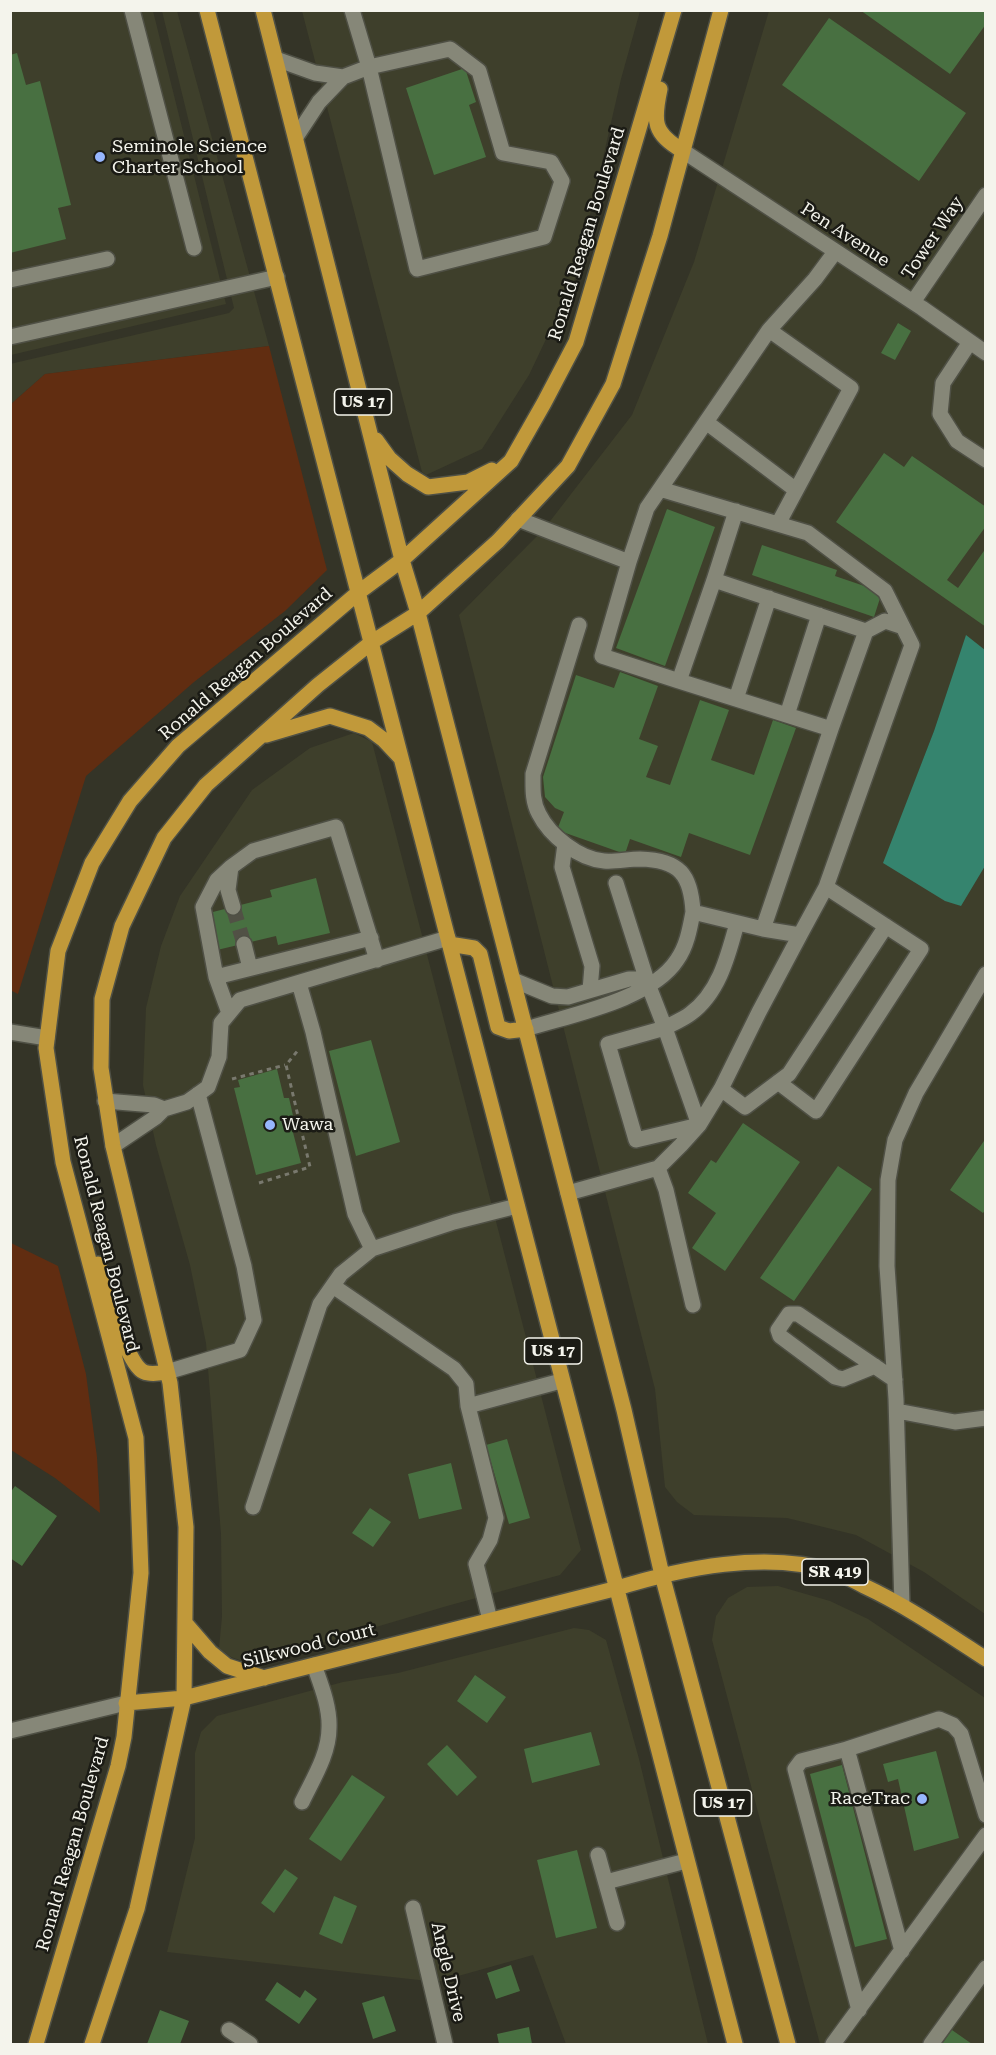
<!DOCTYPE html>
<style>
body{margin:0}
#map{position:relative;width:996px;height:2055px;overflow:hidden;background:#343427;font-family:"Roboto Serif",serif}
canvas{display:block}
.frame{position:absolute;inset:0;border:12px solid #f4f4ec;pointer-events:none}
</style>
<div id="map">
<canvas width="996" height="2055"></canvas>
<div class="frame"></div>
</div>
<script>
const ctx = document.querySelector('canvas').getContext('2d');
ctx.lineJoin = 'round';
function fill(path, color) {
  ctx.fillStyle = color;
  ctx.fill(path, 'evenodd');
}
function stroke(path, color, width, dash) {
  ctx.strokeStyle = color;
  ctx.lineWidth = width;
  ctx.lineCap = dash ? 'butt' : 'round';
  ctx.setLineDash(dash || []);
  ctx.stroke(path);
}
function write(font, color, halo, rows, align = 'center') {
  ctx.font = font + ' "Roboto Serif",serif';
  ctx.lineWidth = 5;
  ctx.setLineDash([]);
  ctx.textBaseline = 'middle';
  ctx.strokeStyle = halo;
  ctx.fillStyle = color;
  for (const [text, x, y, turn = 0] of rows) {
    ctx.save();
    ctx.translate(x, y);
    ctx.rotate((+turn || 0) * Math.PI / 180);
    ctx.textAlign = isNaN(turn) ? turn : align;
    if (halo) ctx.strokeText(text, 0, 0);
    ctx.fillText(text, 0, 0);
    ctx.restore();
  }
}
fill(new Path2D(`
 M10 11H153L226 304 11 355Z
 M162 11H177L269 346 45 374 11 404 10 364 229 313 234 308Z
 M302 11H640L621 79 576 276 529 375 482 449 426 475 422 472Z
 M769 11H985V650L966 636 934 731 884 863 960 906 985 866V1614L924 1572 856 1535 787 1518 694 1515 677 1502 665 1487 655 1389 459 615 544 529 632 415 694 262Z
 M354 733 372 742 581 1550 560 1575 447 1606 251 1664 231 1657 219 1648 222 1617 221 1534 206 1343 190 1265 156 1145 143 1085 146 1008 161 946 180 896 252 790 310 748Z
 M778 1586 830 1601 868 1619 985 1698V2044H820L712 1640 716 1616 728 1598 747 1587Z
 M574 1628 589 1630 606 1640 639 1759 708 2044H566L533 1955 437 1982 167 1952 195 1838V1753L201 1732 217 1716 343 1682 398 1673Z`), '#3e3f2b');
fill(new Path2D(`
 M269 346 327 570 285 611 194 682 86 776 18 994 10 990 11 404 45 374Z
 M11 1243 58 1266 86 1374 97 1457 100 1513 55 1478 11 1450Z`), '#612d11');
fill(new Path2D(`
 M966 635 985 650V866L961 906 945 901 883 863 934 731Z`), '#35846e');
fill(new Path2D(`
 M860 10H986V24L950 74Z
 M829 18 966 113 919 181 782 85Z
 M17 53 26 85 40 81 71 205 58 208 66 239 10 253V55Z
 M465 68 476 102 469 105 486 157 434 175 406 88Z
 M898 323 911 331 895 360 881 353Z
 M884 453 904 467 912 456 986 507V526L947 580 958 588 986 548V627L836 522Z
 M667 509 715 527 665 666 616 648Z
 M762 545 837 570 835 576 882 592 874 617 752 575Z
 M620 672 658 686 639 739 658 746 646 777 670 785 700 700 729 710 711 760 754 775 773 720 796 728 750 855 689 833 681 857 630 839 625 854 557 830 564 812 555 808 545 797 543 777 576 675 614 688Z
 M316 878 330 933 278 945 276 936 217 950 209 913 272 897 270 890Z
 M371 1040 400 1142 356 1156 329 1051Z
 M277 1069 284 1098H289L294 1120 290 1121 301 1163 256 1175 234 1088 240 1087 238 1080Z
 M743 1123 800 1162 725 1271 692 1248 716 1213 688 1193 711 1160 716 1163Z
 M986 1138V1209L983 1213 950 1190Z
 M838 1166 872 1189 794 1301 760 1278Z
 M507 1439 530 1518 509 1524 486 1445Z
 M451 1463 462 1509 419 1519 408 1474Z
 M15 1486 57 1516 22 1566 10 1558V1493Z
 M370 1508 391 1522 373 1547 352 1533Z
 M475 1675 506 1697 487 1723 457 1701Z
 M591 1732 600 1765 532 1783 524 1749Z
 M447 1745 477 1777 457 1796 427 1764Z
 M936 1751 959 1838 914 1851 898 1779 888 1782 883 1764Z
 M842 1765 887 1939 855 1947 810 1774Z
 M352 1775 385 1797 341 1861 309 1839Z
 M577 1850 597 1928 556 1938 537 1860Z
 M285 1869 298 1878 274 1913 261 1903Z
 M334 1896 357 1906 342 1944 319 1934Z
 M511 1965 520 1991 496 1999 487 1973Z
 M277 1982 300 1998 305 1990 317 1999 299 2024 265 2000Z
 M384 1996 396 2031 373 2039 362 2003Z
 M160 2010 189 2021 180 2044H147Z
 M529 2027 532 2044H499L497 2034Z
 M952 2030 972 2044H942Z`), '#487041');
stroke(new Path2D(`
 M233 907 244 944`), '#515145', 15, [15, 8]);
const minor = new Path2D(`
 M132 10 194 248
 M450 49 479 71 503 153 551 162 562 181 544 237 417 269 369 67Z
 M276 59 315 73 343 77
 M296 137 319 102 343 77 369 67 352 10
 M683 151 922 308 986 353
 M10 280 107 259
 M913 302 986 195
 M769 330 851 388 778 524
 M10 337 277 277
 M970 342 943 383 940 414 957 441 986 460
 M706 422 796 490
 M660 489 808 533 885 591 903 627
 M518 519 629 562 602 656 679 681
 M629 562 647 508 769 330 815 279 835 252
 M714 580 736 511
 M579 625 533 774C533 788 532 801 539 814 550 836 579 859 604 861 616 862 628 859 640 859 680 860 691 875 693 912
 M736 699 769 598
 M787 715 819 615
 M831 729 866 631
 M565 844 562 867 592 966 590 990
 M616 883 648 984 665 1028 608 1044 636 1140 699 1125 665 1028C673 1023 682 1020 690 1014 719 993 728 956 737 923
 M233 907 228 890 231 867 253 851 336 827 377 960
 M244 944 250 968
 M216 977 371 938
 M513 980 552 996 568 997 629 979H637L648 984
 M299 983 313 1032 355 1214 372 1249
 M229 1013 216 977 203 907 217 880 231 867
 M526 1029C570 1015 651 1000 677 960 687 946 690 928 693 912L763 929 800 935 826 887 912 645 903 627 885 621 866 631 714 580 679 681 831 729 763 929
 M10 1032 47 1038
 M778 1082 816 1111 921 949 826 887
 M721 1089 745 1107 789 1074 886 926
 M105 1101 154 1105 164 1109
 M113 1146 156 1117 164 1109 187 1102 208 1087 219 1057 221 1023 240 1000 448 938
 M658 1168 666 1190 693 1305
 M568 1193 658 1168 681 1145 699 1125 721 1089 759 1012 800 935
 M333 1286 454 1369 466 1384 468 1406 496 1518 490 1540 476 1564 490 1620
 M875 1366 843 1379 835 1377 780 1336 778 1330 789 1314H798L895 1380
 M167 1372 240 1350 254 1320 244 1266 198 1094
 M468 1406 561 1381
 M897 1411 955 1422 986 1418
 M253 1507 320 1304 341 1274 372 1249 454 1222 517 1206
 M902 1605 896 1399 887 1266 888 1180 895 1140 916 1093 986 974
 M10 1731 126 1703
 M847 1749 801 1761 795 1769 859 2010
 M302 1802C313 1779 329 1754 329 1728 330 1707 321 1685 314 1665
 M598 1855 617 1923
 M606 1882 686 1861
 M413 1908 445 2044
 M902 1951 847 1749 939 1719 953 1725 961 1734 986 1815
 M229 2030 250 2044
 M833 2044 986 1835
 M931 2044 986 1968`);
const major = new Path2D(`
 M207 10C384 688 555 1368 735 2044
 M263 10 402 560 418 613 624 1410 662 1575 788 2044
 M660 89C653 122 653 133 683 151
 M376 440 389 458 407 474 428 487 468 482 492 470
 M266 735 330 716 368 728 384 740 400 757
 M449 944 474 948 480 954 498 1027 509 1031 526 1029
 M98 1264 102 1273C109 1294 126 1364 144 1372 151 1375 160 1373 167 1372
 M185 1623 210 1652 227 1666 264 1678
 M126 1703 184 1698 614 1589C682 1568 766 1550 835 1572 845 1576 855 1581 864 1586 907 1606 946 1633 986 1659
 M36 2044 118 1766 124 1737 141 1573 136 1438 63 1162 46 1048 58 951 92 863 130 801 178 746 359 592 402 560 511 461 544 403 576 342 674 10
 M92 2044 137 1909 184 1698 186 1527 170 1383 113 1146 101 1068 102 999 122 926 164 838 206 785 318 685 372 642 418 613 498 541 568 466 613 384 660 236 721 10`);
stroke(minor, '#4f5045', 18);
stroke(major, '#4f5045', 18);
stroke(new Path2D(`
 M232 1079 285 1065
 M259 1183 310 1167 286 1065 299 1049`), '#79796e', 3, [4.5, 4.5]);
stroke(minor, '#868778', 15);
stroke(major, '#c1993a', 15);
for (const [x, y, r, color] of [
 [100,157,6,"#97b6fd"],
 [270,1125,6,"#97b6fd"],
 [922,1799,6,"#97b6fd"]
]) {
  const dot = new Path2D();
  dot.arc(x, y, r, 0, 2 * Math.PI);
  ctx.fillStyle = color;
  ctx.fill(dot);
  stroke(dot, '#1b1b15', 2);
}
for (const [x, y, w] of [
 [363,402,57],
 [553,1351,57],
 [835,1572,66],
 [723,1803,57]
]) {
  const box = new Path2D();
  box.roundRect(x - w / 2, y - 13, w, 26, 4.5);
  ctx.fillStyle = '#1b1b15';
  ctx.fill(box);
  stroke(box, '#f4f4ec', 1.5);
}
write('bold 16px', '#f4f4ec', null, [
 ["US 17",363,402],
 ["US 17",553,1351],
 ["SR 419",835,1572],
 ["US 17",723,1803]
]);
write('18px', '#f4f4ec', '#1b1b15', [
 ["Seminole Science",112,147],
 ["Charter School",112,168],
 ["Wawa",282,1125],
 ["RaceTrac",910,1799,"right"]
], 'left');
write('18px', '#f4f4ec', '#1b1b15', [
 ["Ronald Reagan Boulevard",587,234,-73],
 ["Pen Avenue",845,235,33],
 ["Tower Way",933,238,-56],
 ["Ronald Reagan Boulevard",246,664,-41],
 ["Ronald Reagan Boulevard",106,1244,76],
 ["Silkwood Court",309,1646,-14],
 ["Ronald Reagan Boulevard",73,1844,-74],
 ["Angle Drive",448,1972,77]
]);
</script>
